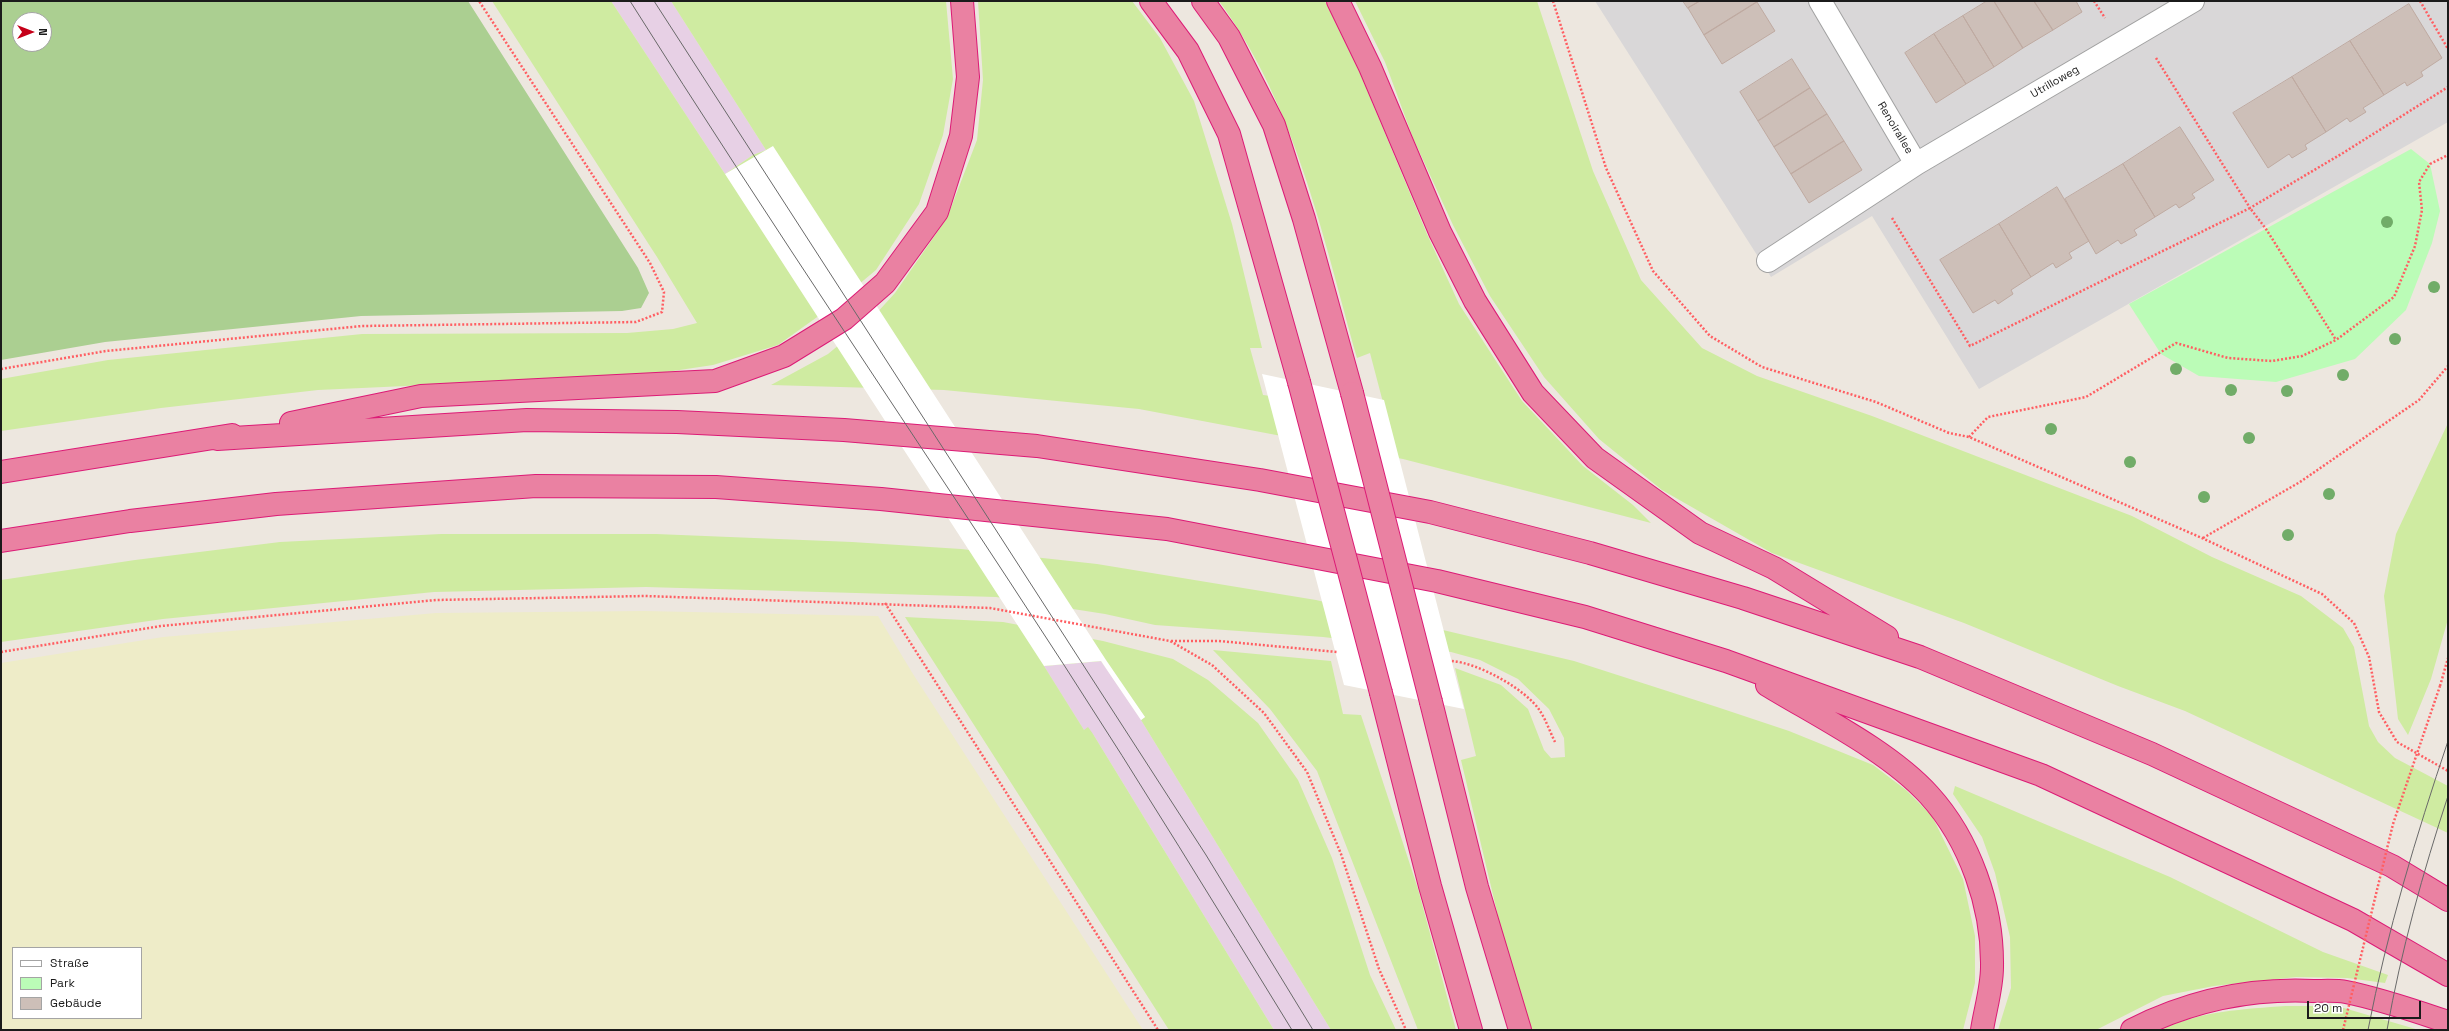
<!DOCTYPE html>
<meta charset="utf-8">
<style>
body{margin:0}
#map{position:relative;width:2449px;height:1031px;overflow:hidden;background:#ede7df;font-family:"Space Grotesk",sans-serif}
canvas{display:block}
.frame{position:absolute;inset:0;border:2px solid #1b1b1b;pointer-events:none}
.legend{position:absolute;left:12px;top:947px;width:130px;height:72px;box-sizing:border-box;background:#fff;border:1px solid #a4a4a4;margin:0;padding:5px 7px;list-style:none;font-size:12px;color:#1b1b1b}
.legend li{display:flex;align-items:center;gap:8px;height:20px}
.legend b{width:20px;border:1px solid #a4a4a4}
.north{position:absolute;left:12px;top:12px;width:40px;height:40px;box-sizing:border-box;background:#fff;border:1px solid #a4a4a4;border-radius:50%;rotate:90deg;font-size:11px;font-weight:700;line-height:16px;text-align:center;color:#1b1b1b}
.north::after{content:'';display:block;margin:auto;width:14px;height:18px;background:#c50019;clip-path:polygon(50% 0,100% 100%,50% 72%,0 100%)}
.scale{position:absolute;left:2307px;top:1001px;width:114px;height:18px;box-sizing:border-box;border:2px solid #1b1b1b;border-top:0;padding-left:5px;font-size:12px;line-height:14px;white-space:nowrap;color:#1b1b1b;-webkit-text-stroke:3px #fff;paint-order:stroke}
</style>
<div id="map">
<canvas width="2449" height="1031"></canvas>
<div class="frame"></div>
<ul class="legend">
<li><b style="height:5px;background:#fff"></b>Straße</li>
<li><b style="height:11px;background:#bbfcb7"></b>Park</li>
<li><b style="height:11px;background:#cdbfb8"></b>Gebäude</li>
</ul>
<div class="north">N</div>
<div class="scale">20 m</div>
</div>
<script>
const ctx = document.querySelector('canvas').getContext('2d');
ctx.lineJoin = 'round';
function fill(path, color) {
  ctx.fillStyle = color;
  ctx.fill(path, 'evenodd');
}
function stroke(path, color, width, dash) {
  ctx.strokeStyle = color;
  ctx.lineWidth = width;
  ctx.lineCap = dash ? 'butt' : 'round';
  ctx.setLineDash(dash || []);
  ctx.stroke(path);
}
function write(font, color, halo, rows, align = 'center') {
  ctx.font = font + ' "Space Grotesk",sans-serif';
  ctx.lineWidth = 3.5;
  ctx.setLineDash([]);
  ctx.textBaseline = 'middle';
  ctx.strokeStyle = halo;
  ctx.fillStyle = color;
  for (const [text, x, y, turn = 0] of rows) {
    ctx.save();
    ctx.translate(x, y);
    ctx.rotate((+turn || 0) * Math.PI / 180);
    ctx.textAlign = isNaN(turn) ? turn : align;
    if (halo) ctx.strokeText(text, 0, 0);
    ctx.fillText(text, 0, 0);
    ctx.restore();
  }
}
fill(new Path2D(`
 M1595 1H2448V122L1979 389 1872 216 1771 277Z`), '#d9d7d8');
fill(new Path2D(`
 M611 1H671L766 150 753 155 725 174Z
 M1101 661 1141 720 1331 1030H1274L1093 734 1084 730 1044 666Z`), '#e7d0e5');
fill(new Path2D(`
 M644 611 878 616 913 674 1143 1030H1V663L163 637 436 613ZM13 948H141V1018H13Z`), '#eeecc8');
fill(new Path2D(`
 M492 1H611L725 174 753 155 766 150 671 1H946L953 79 943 135 919 204 876 270 834 305 778 345 713 365 646 375 318 390 161 408 1 431V379L108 360 362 334 627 333 673 329 697 323 657 257Z
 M978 1H1132L1160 38 1194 101 1232 224 1262 348H1250L1263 395 1385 410 1370 353 1357 358C1323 236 1295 104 1219 1H1325L1359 71 1427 234 1459 304 1522 401 1583 466 1633 505 1651 523 1403 459 1139 409 944 390 771 385 828 354 874 316 895 293 947 218 977 140 983 80Z
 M1355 1H1537L1593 171 1641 280 1702 348 1757 376 1872 416 2132 516 2212 557 2301 596 2343 628 2354 647 2369 726 2378 742 2395 758 2448 786V833L2185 711 2118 686 1964 623 1772 553 1662 490 1599 439 1544 377 1490 296 1453 225 1413 138 1385 62Z
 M2448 423V619L2431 679 2408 735 2398 719 2384 596 2396 534Z
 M441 534H656L852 542 961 549 1097 564 1316 600 1574 661 1717 707 1789 731 1873 765 1906 790 1932 816 1963 879 1975 936V983L1963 1030H1529L1503 937 1461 760 1476 756 1455 668 1501 685 1528 709 1544 750 1551 758 1565 757 1564 738 1549 709 1518 679 1480 660 1451 652 1323 637 1155 625 1105 614 996 597 646 587 434 592 163 619 1 642V580L135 560 280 542Z
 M905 617 1003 622 1103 641 1173 659 1208 680 1258 723 1298 780 1332 858 1370 975 1396 1030H1331L1141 720 1145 717 1101 661 1044 666 1084 730 1088 727 1093 734 1274 1030H1169Z
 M1213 650 1331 661 1343 714 1361 715 1418 889 1456 1030H1418L1317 771 1270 709Z
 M1955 786 2170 877 2323 952 2388 975 2385 983 2347 978 2296 977 2214 986 2163 996 2096 1030H1998L2011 988 2010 937 1995 873 1982 837 1953 794Z
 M2286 1006H2337L2419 1030H2161C2199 1011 2245 1009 2286 1006Z`), '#cfeba1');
fill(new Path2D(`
 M1 1H468L638 268 649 293 641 308 622 311 361 316 105 342 1 360ZM20 20H44V44H20Z`), '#abcf91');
fill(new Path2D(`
 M2411 149 2430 164 2440 211 2432 243 2406 310 2355 359 2276 382 2199 376 2161 354 2129 304Z`), '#bbfcb7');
fill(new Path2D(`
 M773 146 1106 660 1145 717 1141 720 1101 661 1044 666 725 174Z
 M1262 374 1384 400 1464 709 1344 685Z`), '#fff');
const building = new Path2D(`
 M1683 1H1700L1688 8Z
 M1700 1H1756L1757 2 1704 35 1688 8Z
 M1987 1H1994L2023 48 1994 67 1963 16Z
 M1994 1H2034L2053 30 2023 48Z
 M2034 1H2076L2082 12 2053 30Z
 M1757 2 1775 31 1722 64 1704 35Z
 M2409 4 2442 58 2421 72 2423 76 2407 86 2405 82 2384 95 2350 41Z
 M1963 16 1994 67 1966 84 1934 34Z
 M1934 34 1966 84 1936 103 1905 53Z
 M2350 41 2384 95 2363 108 2366 112 2350 122 2347 118 2326 132 2292 77Z
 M1792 59 1810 88 1758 121 1740 92Z
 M2292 77 2326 132 2305 145 2307 149 2292 158 2289 154 2268 168 2233 113Z
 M1810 88 1827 114 1774 147 1758 121Z
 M1827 114 1844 141 1791 174 1774 147Z
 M2180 127 2214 180 2192 194 2195 198 2179 208 2176 204 2155 217 2123 164Z
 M1844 141 1862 170 1809 203 1791 174Z
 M2123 164 2155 217 2134 230 2137 235 2121 244 2118 240 2096 254 2065 199Z
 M2057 187 2089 241 2069 253 2072 258 2056 268 2053 263 2031 277 1999 224Z
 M1999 224 2031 277 2011 290 2013 294 1998 304 1995 300 1973 313 1940 260Z`);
fill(building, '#cdbfb8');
stroke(building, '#bfaaa1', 1);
const minor = new Path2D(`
 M1820 1 1916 164
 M1768 261 1916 164 2193 1`);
const motorway = new Path2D(`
 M1151 1 1188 51 1229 134 1299 382
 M1203 1 1229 37 1274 125 1304 219 1352 393
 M1338 1 1370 67 1440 232 1475 301 1533 393 1595 458 1700 533 1774 568 1887 637
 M291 423 421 396 715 381 784 356 844 319 885 283 937 212 961 136 968 77 962 1
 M217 439 527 420 677 422 844 430 1037 446 1260 480 1430 512 1590 553 1743 598 1920 657 2152 754 2392 866 2448 900
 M1 472 232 435
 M1 541 130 521 276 504 536 486 716 487 881 499 1167 529 1437 581 1585 617 1726 661 2041 775 2353 920 2448 975
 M1767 685C1818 716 1889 751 1929 795 1970 840 1993 907 1992 967 1992 988 1985 1010 1982 1030
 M1381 693 1430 886 1471 1030
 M1431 702 1477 887 1520 1030
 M2132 1030C2189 1001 2249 988 2313 991 2324 991 2336 990 2346 992 2381 999 2415 1011 2448 1022`);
stroke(minor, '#a2a2a2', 24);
stroke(motorway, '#dc1b76', 24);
stroke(new Path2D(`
 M1553 1 1606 168 1653 271 1710 336 1762 367 1876 402 1949 433 1969 437 2202 538 2322 594 2354 623 2369 657 2379 712 2397 742 2448 771
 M2094 1 2105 18
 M2420 1 2448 49
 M2156 58 2250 208 2343 153 2448 87
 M1892 218 1970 346 2250 208 2266 229 2336 340
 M1 369 106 351 362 326 636 322 662 312 664 292 650 263 479 1
 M1969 437 1988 417 2086 397 2176 343 2228 358 2272 361 2302 356 2336 340 2394 297 2415 246 2422 210 2419 182 2430 164 2448 155
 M2203 538 2300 482 2419 400 2448 366
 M885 603 1158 1030
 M1171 641H1219L1337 652
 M1 652 161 626 436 600 645 596 990 608 1170 641 1212 665 1264 713 1307 772 1341 854 1379 969 1406 1030
 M1452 661C1478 663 1526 689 1540 711 1546 720 1550 732 1555 742
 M2440 686 2448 658`), '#ff5e62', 2.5, [2, 2]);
stroke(minor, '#fff', 22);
stroke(motorway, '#ea81a2', 22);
stroke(new Path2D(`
 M630 1C771 225 920 443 1064 665 1142 785 1217 908 1292 1030
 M654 1 1206 855 1313 1030
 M2368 1030C2387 932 2416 836 2448 741
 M2387 1030C2401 951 2423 872 2448 796`), '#696969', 1);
const motorwayBridge = new Path2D(`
 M1299 382 1381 693
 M1352 393 1431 702`);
stroke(motorwayBridge, '#dc1b76', 24, []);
stroke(new Path2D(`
 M2343 1030 2393 824 2440 686`), '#ff5e62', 2.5, [2, 2]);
stroke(motorwayBridge, '#ea81a2', 22);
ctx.fillStyle = '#71ac68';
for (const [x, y] of [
 [2387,222],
 [2434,287],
 [2395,339],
 [2176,369],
 [2343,375],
 [2231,390],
 [2287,391],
 [2051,429],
 [2249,438],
 [2130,462],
 [2329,494],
 [2204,497],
 [2288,535]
]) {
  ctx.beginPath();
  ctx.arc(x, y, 6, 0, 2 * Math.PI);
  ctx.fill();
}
write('11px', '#1b1b1b', '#fff', [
 ["Utrilloweg",2055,82,-30],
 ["Renoirallee",1895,128,59]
]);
</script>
